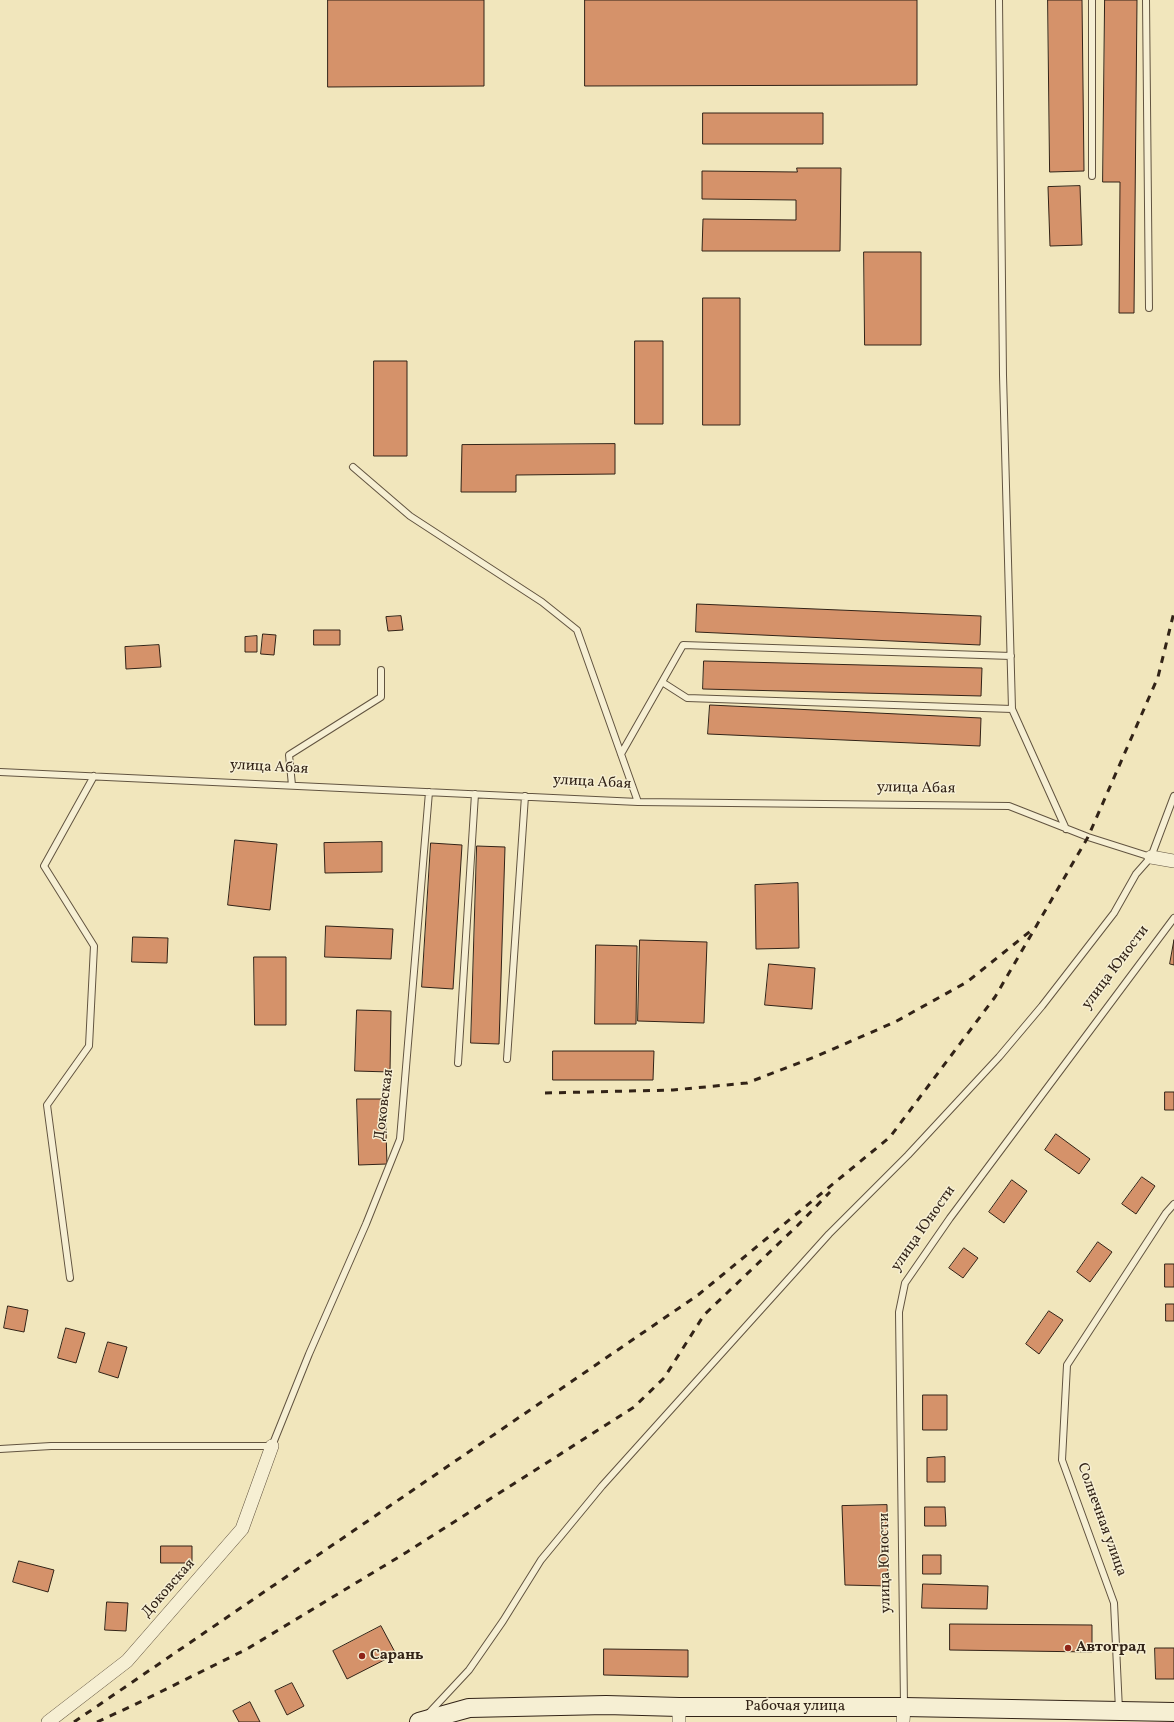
<!DOCTYPE html>
<meta charset="utf-8">
<style>
body{margin:0}
canvas{display:block;background:#f1e6bc}
</style>
<canvas width="1174" height="1722"></canvas>
<script>
const ctx = document.querySelector('canvas').getContext('2d');
ctx.lineJoin = 'round';
function fill(path, color) {
  ctx.fillStyle = color;
  ctx.fill(path, 'evenodd');
}
function stroke(path, color, width, dash) {
  ctx.strokeStyle = color;
  ctx.lineWidth = width;
  ctx.lineCap = dash ? 'butt' : 'round';
  ctx.setLineDash(dash || []);
  ctx.stroke(path);
}
function write(font, color, halo, rows, align = 'center') {
  ctx.font = font + ' Vollkorn,serif';
  ctx.lineWidth = 3;
  ctx.setLineDash([]);
  ctx.textBaseline = 'middle';
  ctx.strokeStyle = halo;
  ctx.fillStyle = color;
  for (const [text, x, y, turn = 0] of rows) {
    ctx.save();
    ctx.translate(x, y);
    ctx.rotate((+turn || 0) * Math.PI / 180);
    ctx.textAlign = isNaN(turn) ? turn : align;
    if (halo) ctx.strokeText(text, 0, 0);
    ctx.fillText(text, 0, 0);
    ctx.restore();
  }
}
const building = new Path2D(`
 M328 0H484V86L328 87Z
 M585 0H917V85L585 86Z
 M1048 0H1082L1084 171 1050 172Z
 M1105 0H1137L1134 313H1119L1120 182H1103Z
 M703 113H823V144H703Z
 M797 168H841L840 251H702L703 219 796 220V200L702 199V171L797 172Z
 M1080 186 1082 245 1050 246 1048 187Z
 M864 252H921V345H865Z
 M703 298H740V425H703Z
 M635 341H663V424H635Z
 M374 361H407V456H374Z
 M615 444V474L516 475V492H461L462 445Z
 M697 604 981 616 980 645 696 632Z
 M401 616 403 630 388 631 386 617Z
 M314 630H340V645H314Z
 M263 634 276 635 274 655 261 654Z
 M257 636V652H245V637Z
 M159 645 161 667 126 669 125 647Z
 M704 661 982 668 981 696 703 689Z
 M710 705 981 718 980 746 708 734Z
 M235 840 277 844 270 910 228 905Z
 M382 842V872L325 873 324 843Z
 M431 843 462 845 453 989 422 987Z
 M477 846 505 847 499 1044 471 1043Z
 M798 883 799 948 756 949 755 885Z
 M326 926 393 929 391 959 325 957Z
 M133 937 168 938 167 963 132 962Z
 M640 940 707 942 704 1023 638 1021Z
 M1174 940V965L1170 964Z
 M596 945 637 946 636 1024H595Z
 M254 957H286V1025H255Z
 M769 964 815 968 812 1009 765 1005Z
 M357 1010 391 1011 390 1072 355 1071Z
 M553 1051H654L653 1080H553Z
 M1165 1092H1174V1110H1165Z
 M357 1099H385L387 1164 359 1165Z
 M1056 1134 1090 1159 1079 1174 1045 1150Z
 M1142 1177 1155 1186 1136 1214 1122 1204Z
 M1012 1180 1027 1191 1004 1223 989 1212Z
 M1098 1242 1112 1252 1090 1282 1077 1272Z
 M964 1248 978 1258 963 1278 949 1268Z
 M1165 1264H1174V1287H1165Z
 M1166 1304H1174V1321H1166Z
 M8 1306 28 1310 24 1332 4 1328Z
 M1049 1311 1063 1320 1039 1354 1026 1344Z
 M66 1328 85 1333 76 1363 58 1358Z
 M108 1342 127 1347 118 1378 99 1372Z
 M923 1395H947V1430H923Z
 M945 1457V1482H927V1458Z
 M887 1505 888 1586 845 1585 842 1506Z
 M925 1507H945L946 1526H925Z
 M161 1546H192V1563H161Z
 M923 1555H941V1574H923Z
 M19 1561 54 1570 48 1592 13 1582Z
 M923 1584 988 1586 987 1609 922 1608Z
 M107 1602 128 1603 126 1631 105 1630Z
 M950 1624 1092 1625V1652L950 1650Z
 M381 1626 396 1654 347 1679 333 1651Z
 M1155 1648H1174V1679H1156Z
 M604 1649 688 1650V1677L604 1675Z
 M292 1683 304 1706 287 1715 275 1691Z
 M250 1702 260 1722H239L233 1711Z`);
fill(building, '#d5926a');
stroke(building, '#322317', 1);
const lane = new Path2D(`
 M999 0 1003 375 1012 709 1066 829
 M1146 0 1149 308
 M1092 176V0
 M353 467 410 516 542 602 577 630 638 802
 M662 682 687 698 1012 709
 M621 754 683 645 1011 656
 M0 772 638 802 1009 806 1088 837 1151 857
 M292 785 289 755 381 697V670
 M507 1059 525 796
 M458 1063 475 794
 M70 1278 47 1105 89 1046 94 946 44 866 94 776
 M0 1449 51 1446H272L309 1354 366 1224 400 1139 429 792
 M904 1705 899 1312 905 1283 950 1218 1174 918
 M1119 1710 1114 1603 1062 1460 1067 1365 1166 1213 1174 1204
 M428 1714 469 1670 503 1621 541 1560 602 1486 829 1234 908 1155 999 1057 1042 1006 1114 913 1136 874 1151 857 1174 796`);
const street = new Path2D(`
 M1151 857 1174 861
 M48 1722 127 1661 242 1529 272 1446
 M679 1722V1707
 M903 1722 904 1707`);
const secondary = new Path2D(`
 M419 1722 469 1708 606 1705 679 1707H904L1174 1712`);
stroke(lane, '#625440', 8);
stroke(street, '#625440', 14);
stroke(secondary, '#322317', 20);
stroke(lane, '#f6efd3', 6);
stroke(street, '#f6efd3', 13);
stroke(secondary, '#f6efd3', 18);
stroke(new Path2D(`
 M545 1093 673 1090 747 1083 817 1056 895 1022 967 982 1033 929
 M74 1722 698 1295 890 1137 995 997 1088 837 1158 677 1174 612
 M97 1722 134 1705 247 1649 407 1552 634 1407 664 1378 704 1315 798 1225 830 1192`), '#322317', 3, [7, 7]);
for (const [x, y, r, color] of [
 [1068,1648,4,"#8f2418"],
 [362,1656,4,"#8f2418"]
]) {
  const dot = new Path2D();
  dot.arc(x, y, r, 0, 2 * Math.PI);
  ctx.fillStyle = color;
  ctx.fill(dot);
  stroke(dot, '#f6efd3', 1.5);
}
write('15px', '#322317', '#f6efd3', [
 ["улица Абая",269,768,3],
 ["улица Абая",592,783,3],
 ["улица Абая",916,789,1],
 ["улица Юности",1116,968,-53],
 ["Доковская",385,1105,-83],
 ["улица Юности",924,1229,-55],
 ["Солнечная улица",1101,1520,70],
 ["улица Юности",886,1563,-91],
 ["Доковская",169,1589,-49],
 ["Рабочая улица",795,1707]
]);
write('bold 15px', '#322317', '#f6efd3', [
 ["Автоград",1076,1648],
 ["Сарань",370,1656]
], 'left');
</script>
